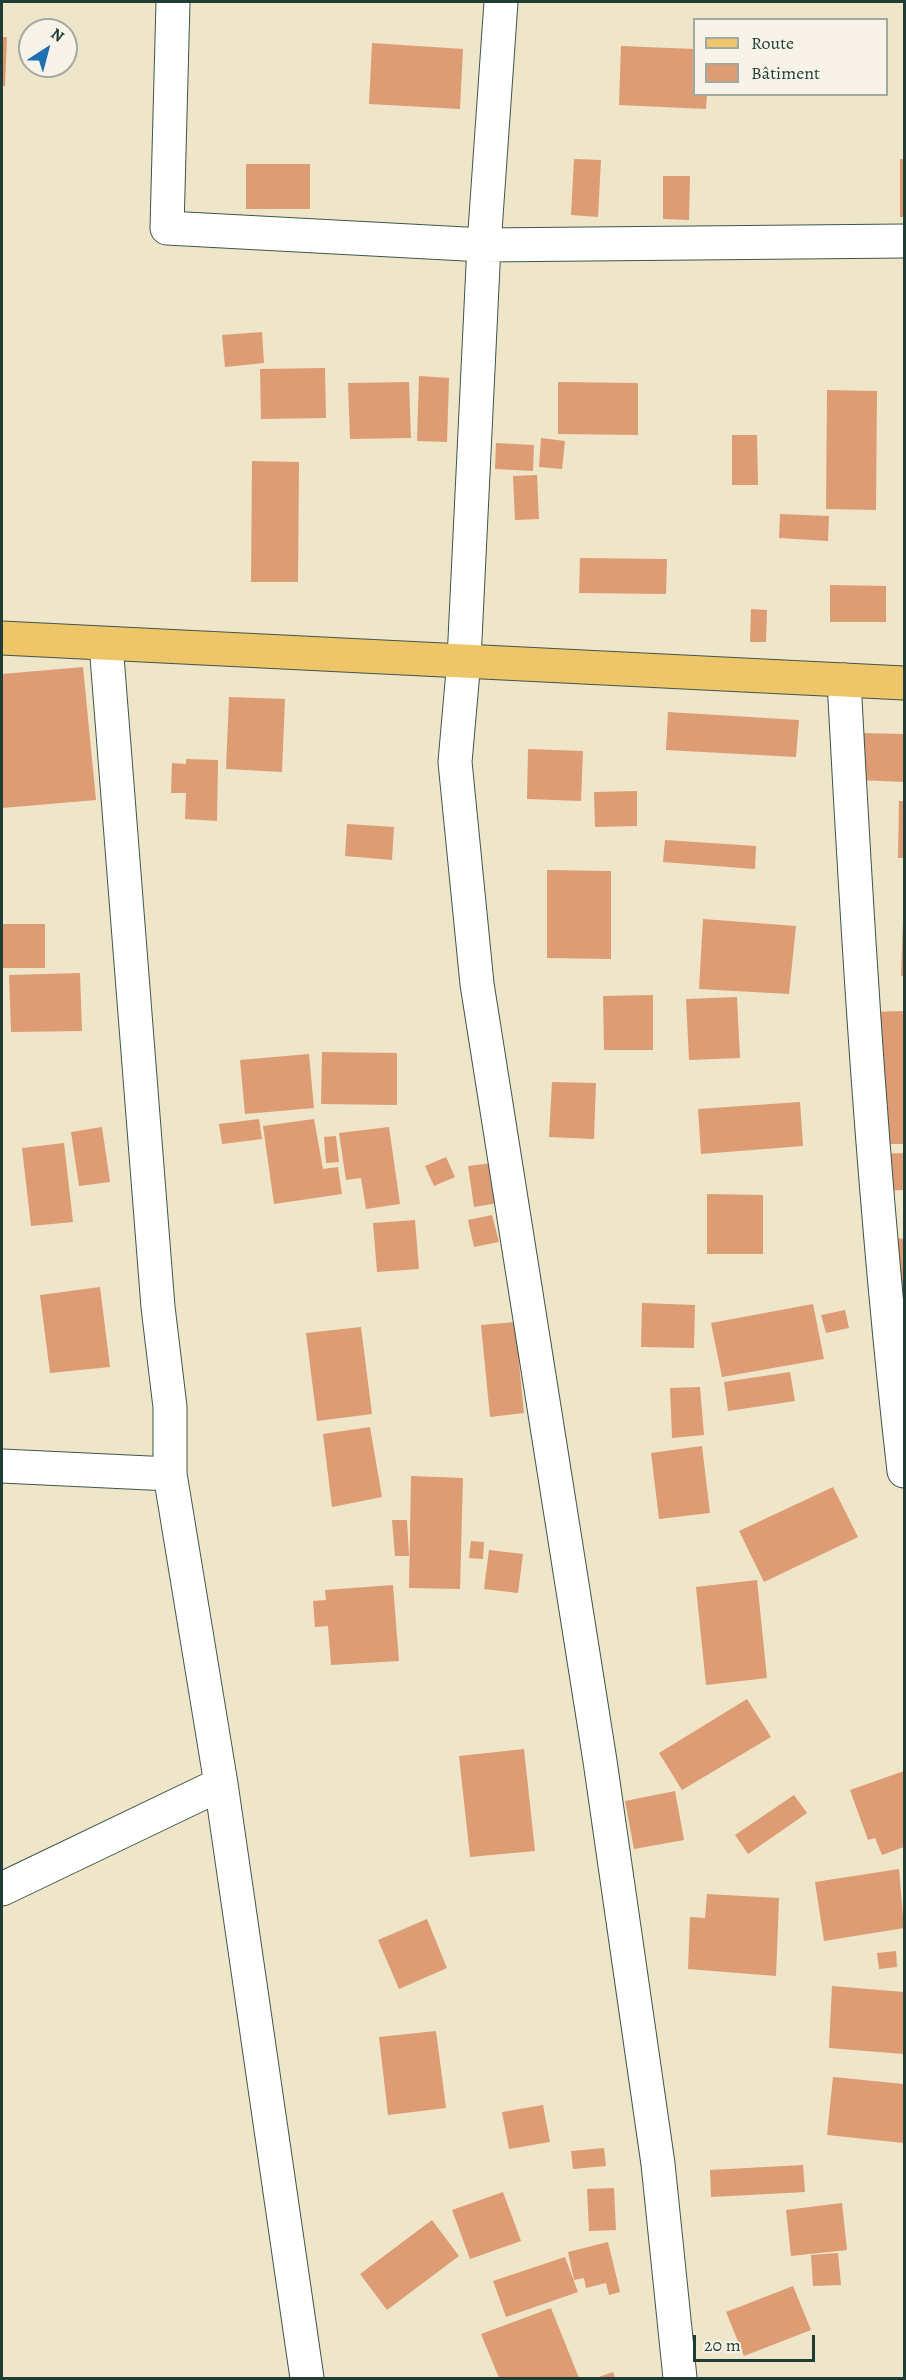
<!DOCTYPE html>
<meta charset="utf-8">
<style>
body{margin:0}
#map{position:relative;width:906px;height:2380px;overflow:hidden;background:#efe5c9;font-family:Alegreya,serif}
canvas{display:block}
.frame{position:absolute;inset:0;border:3px solid #1f3d34;pointer-events:none}
.legend{position:absolute;left:693px;top:18px;width:195px;height:78px;box-sizing:border-box;background:#f7f3e8;border:2px solid #a1aaa0;margin:0;padding:8px 10px;list-style:none;font-size:18px;color:#1f3d34}
.legend li{display:flex;align-items:center;gap:12px;height:30px}
.legend b{width:30px;border:2px solid #a1aaa0}
.north{position:absolute;left:18px;top:18px;width:60px;height:60px;box-sizing:border-box;background:#f7f3e8;border:2px solid #a1aaa0;border-radius:50%;rotate:36deg;font-size:16px;font-weight:700;line-height:24px;text-align:center;color:#1f3d34}
.north::after{content:'';display:block;margin:auto;width:21px;height:27px;background:#1f6fb2;clip-path:polygon(50% 0,100% 100%,50% 72%,0 100%)}
.scale{position:absolute;left:693px;top:2335px;width:122px;height:27px;box-sizing:border-box;border:3px solid #1f3d34;border-top:0;padding-left:8px;font-size:18px;line-height:21px;white-space:nowrap;color:#1f3d34;-webkit-text-stroke:4px #f7f3e8;paint-order:stroke}
</style>
<div id="map">
<canvas width="906" height="2380"></canvas>
<div class="frame"></div>
<ul class="legend">
<li><b style="height:8px;background:#eec569"></b>Route</li>
<li><b style="height:16px;background:#dd9c73"></b>Bâtiment</li>
</ul>
<div class="north">N</div>
<div class="scale">20 m</div>
</div>
<script>
const ctx = document.querySelector('canvas').getContext('2d');
ctx.lineJoin = 'round';
function fill(path, color) {
  ctx.fillStyle = color;
  ctx.fill(path, 'evenodd');
}
function stroke(path, color, width, dash) {
  ctx.strokeStyle = color;
  ctx.lineWidth = width;
  ctx.lineCap = dash ? 'butt' : 'round';
  ctx.setLineDash(dash || []);
  ctx.stroke(path);
}
fill(new Path2D(`
 M2 37H7L5 86H2Z
 M372 43 463 49 460 109 369 104Z
 M621 46 694 49V94H707L706 109 619 105Z
 M574 159 601 160 598 217 571 215Z
 M900 159H904V217H900Z
 M246 164H310V209H246Z
 M663 176H690L689 220 663 219Z
 M262 332 264 363 225 367 222 335Z
 M325 368 326 418 261 419 260 369Z
 M419 376 449 378 447 442 417 441Z
 M409 382 411 438 350 439 348 383Z
 M558 382 638 383V435L558 434Z
 M827 390 877 391 876 510 826 509Z
 M732 435H757L758 485H732Z
 M541 438 565 441 562 469 539 467Z
 M496 443 534 445 533 471 495 469Z
 M252 461 299 462 298 582H251Z
 M537 475 539 519 515 520 513 476Z
 M780 514 829 516 828 541 779 538Z
 M580 558 667 559 666 594 579 593Z
 M830 585 886 586V622H830Z
 M751 609 767 610 766 642H750Z
 M83 667 96 800 2 808V674Z
 M229 697 285 699 282 772 226 769Z
 M668 712 799 720 796 757 666 750Z
 M860 733 904 734V782L859 780Z
 M528 749 583 751 581 801 527 799Z
 M186 759 218 760 217 821 185 819 186 793H171L172 763 186 764Z
 M637 791V826L595 827 594 792Z
 M899 801H904V858H898Z
 M347 824 394 827 392 860 345 856Z
 M665 840 756 846 755 869 663 862Z
 M547 870 611 871V959L547 958Z
 M703 919 796 926 789 994 699 989Z
 M903 920H904V976H901Z
 M2 924H45V968H2Z
 M80 973 82 1031 11 1032 9 975Z
 M653 995V1050H604L603 996Z
 M737 997 740 1058 689 1060 686 999Z
 M904 1011V1144H875L871 1012Z
 M322 1052 397 1053V1105L321 1104Z
 M309 1054 314 1108 245 1114 240 1060Z
 M552 1082 596 1083 594 1139 549 1137Z
 M800 1102 803 1146 701 1154 698 1109Z
 M259 1119 262 1139 222 1144 219 1124Z
 M314 1119 323 1169 338 1167 342 1194 274 1204 263 1126Z
 M102 1127 110 1182 79 1186 71 1132Z
 M389 1127 400 1204 366 1209 361 1178 346 1180 339 1133Z
 M336 1136 339 1162 326 1163 324 1137Z
 M64 1143 73 1222 31 1226 22 1148Z
 M904 1153V1190L883 1191 882 1154Z
 M446 1157 455 1177 434 1186 425 1166Z
 M492 1163 498 1203 474 1207 468 1166Z
 M707 1194 763 1195V1254H707Z
 M492 1215 499 1242 474 1247 468 1220Z
 M415 1220 419 1269 377 1272 373 1223Z
 M897 1238 904 1239V1295H896Z
 M100 1287 110 1367 50 1373 40 1295Z
 M642 1303 695 1305 694 1348 641 1347Z
 M813 1304 824 1359 722 1377 711 1323Z
 M845 1310 849 1328 826 1333 821 1315Z
 M515 1322 524 1413 490 1417 481 1325Z
 M361 1327 372 1414 317 1421 306 1333Z
 M790 1372 795 1401 728 1411 724 1382Z
 M700 1387 704 1435 672 1438 670 1388Z
 M370 1427 382 1497 332 1507 323 1434Z
 M702 1446 710 1513 659 1519 651 1453Z
 M411 1476 463 1478 460 1589 409 1588Z
 M833 1487 858 1537 764 1582 739 1531Z
 M392 1520H407L409 1556H395Z
 M471 1541 484 1542 483 1559 469 1558Z
 M489 1550 523 1554 518 1593 484 1589Z
 M757 1580 767 1678 706 1685 696 1587Z
 M393 1585 399 1661 331 1665 328 1626 315 1627 313 1601 326 1600 325 1590Z
 M747 1699 771 1737 682 1790 659 1753Z
 M524 1749 535 1851 470 1857 459 1756Z
 M904 1771V1847L882 1855 875 1838 868 1840 850 1790Z
 M675 1791 684 1840 634 1849 625 1801Z
 M794 1795 807 1813 748 1854 735 1835Z
 M899 1869 904 1928 824 1941 815 1882Z
 M707 1894 779 1898 776 1976 688 1969 690 1917 705 1918Z
 M427 1919 447 1968 399 1989 378 1940Z
 M896 1951 897 1967 879 1969 877 1953Z
 M832 1986 904 1992V2054L829 2048Z
 M436 2031 446 2108 388 2115 379 2037Z
 M833 2077 904 2084V2143L827 2135Z
 M543 2105 550 2142 509 2149 502 2112Z
 M604 2148 606 2166 573 2169 571 2151Z
 M803 2165 805 2192 711 2197 710 2170Z
 M614 2188 616 2230 589 2231 587 2189Z
 M503 2192 521 2241 470 2259 452 2210Z
 M842 2203 847 2250 791 2256 786 2210Z
 M432 2220 459 2256 387 2310 360 2274Z
 M608 2242 620 2292 609 2295 606 2283 586 2288 584 2278 574 2280 568 2252Z
 M838 2253 841 2285 813 2286 811 2255Z
 M565 2257 578 2292 506 2317 493 2281Z
 M793 2286 811 2330 744 2356 726 2312Z
 M551 2308 579 2378H499L481 2334Z
 M613 2372 615 2378H596Z`), '#dd9c73');
const minor = new Path2D(`
 M173 2 167 228 484 245 904 241
 M501 2 484 245 464 660 455 762 477 984 600 1761 658 2164 680 2378
 M106 644 158 1307 170 1407V1474L221 1784 307 2378
 M844 680C858 944 874 1208 904 1471
 M2 1466 170 1474
 M2 1889 221 1784`);
const major = new Path2D(`
 M2 638 904 683`);
stroke(minor, '#3e564a', 35);
stroke(major, '#3e564a', 35);
stroke(minor, '#fff', 33);
stroke(major, '#eec569', 33);
</script>
